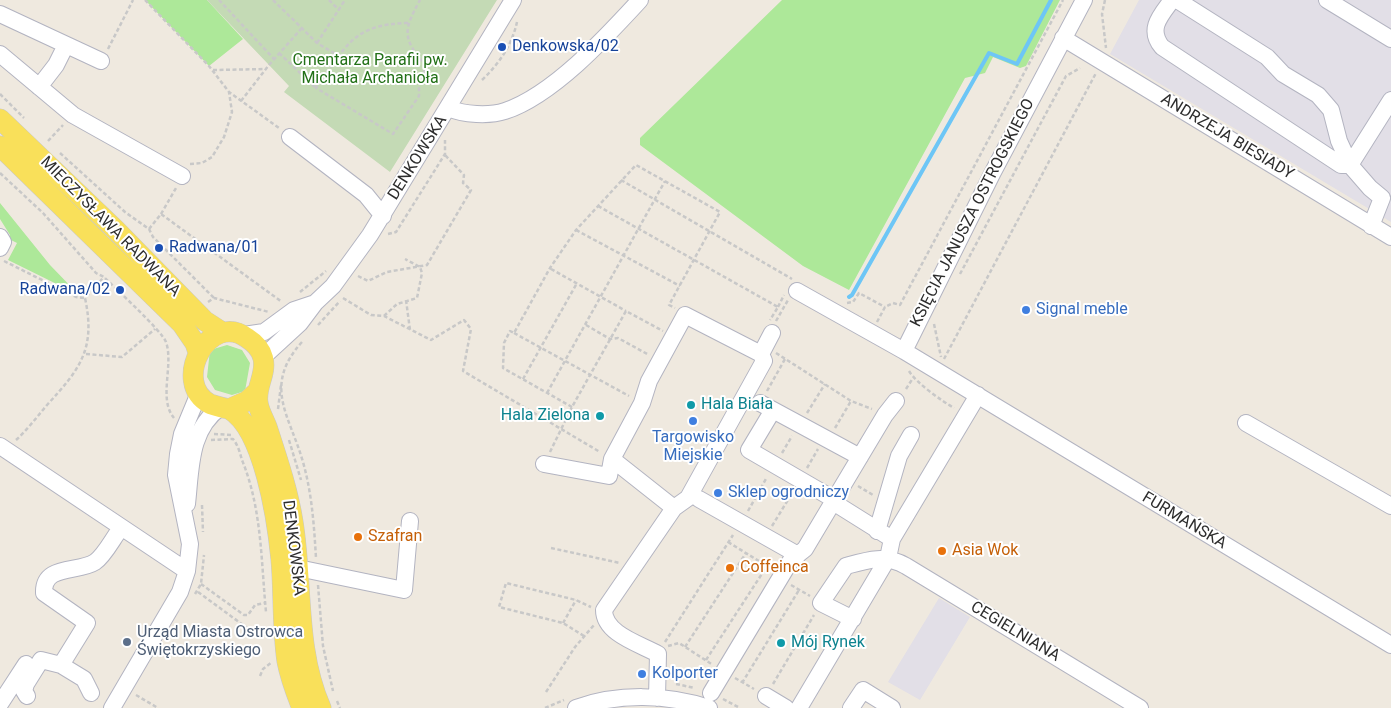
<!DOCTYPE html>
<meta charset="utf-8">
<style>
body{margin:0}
canvas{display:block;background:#efe9df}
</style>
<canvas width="1391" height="708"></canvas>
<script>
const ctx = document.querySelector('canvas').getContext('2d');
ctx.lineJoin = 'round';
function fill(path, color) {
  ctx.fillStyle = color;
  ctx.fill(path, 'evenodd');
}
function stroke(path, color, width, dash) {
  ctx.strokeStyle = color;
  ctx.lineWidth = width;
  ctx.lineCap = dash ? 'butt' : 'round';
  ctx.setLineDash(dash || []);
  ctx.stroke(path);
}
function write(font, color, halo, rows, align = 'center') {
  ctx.font = font + ' Roboto,sans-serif';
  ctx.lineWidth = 4;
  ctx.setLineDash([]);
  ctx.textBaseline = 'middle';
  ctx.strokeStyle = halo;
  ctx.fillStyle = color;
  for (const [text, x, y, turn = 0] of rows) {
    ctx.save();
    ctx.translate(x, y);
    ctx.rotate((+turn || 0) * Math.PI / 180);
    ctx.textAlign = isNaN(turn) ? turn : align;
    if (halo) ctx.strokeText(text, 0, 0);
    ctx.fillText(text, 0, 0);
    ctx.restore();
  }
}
fill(new Path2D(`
 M1139 0H1391V222L1110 54Z
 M939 598 970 617 920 700 888 682Z`), '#e2dfe7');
fill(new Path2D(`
 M145 0H207L243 39 209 66Z
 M782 0H1060L1026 66 1020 68 993 57 985 73 965 78 849 290 803 266 640 145V138Z
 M0 203 50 265 79 295 8 260 17 243 9 239 10 235 0 219Z
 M227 345 242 350 250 363 245 391 232 395 215 390 207 377 210 350Z`), '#ade899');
fill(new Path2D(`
 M207 0H497L390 172 284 92 289 86Z`), '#c4dab5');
stroke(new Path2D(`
 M849 297 852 295 989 53 1017 64 1051 0`), '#6dc6f6', 4);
const minor = new Path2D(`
 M1172 0C1161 15 1147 29 1162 47L1341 165H1350L1391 100
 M1177 0 1267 57 1283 74 1318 95 1331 110 1339 141 1350 165 1370 188 1382 198 1371 226
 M1327 0 1391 39
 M0 14 101 61
 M1063 38 1391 237
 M0 54 73 115 182 176
 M39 87 56 65 66 45
 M449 108C463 115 490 116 505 111 553 95 606 37 640 0
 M290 137 366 195 383 216
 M0 237 3 242 0 248
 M797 291 904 351 1391 645
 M244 335 264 332 294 310 315 303
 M904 351 993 172 1084 0
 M263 357 300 323 315 303 333 286 370 235 513 0
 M760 403 860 457
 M1246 423 1391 506
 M0 446 187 571
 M544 464 609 476 612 459
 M699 499 798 555
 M187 504C191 469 189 429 221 407
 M674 508 612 459 642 403 649 381 685 315 761 354 772 333
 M877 531 899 456 911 435
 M892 539 833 502 885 415 896 401
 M298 568 404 590 410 521
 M853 619 821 603 846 566C867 560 885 554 906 566L1140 708
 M61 665 84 679 91 693
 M711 693 791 560 805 549 833 502 830 497 749 450 773 410
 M27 696 24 691 26 684 41 660 61 665 87 623 44 593C43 564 78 573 95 562 105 555 113 538 121 528
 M766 696 786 708
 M657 698 658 654C640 644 604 634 604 610L674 508 688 498 764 361 761 354
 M0 704 26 664
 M112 708 180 592 187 571 190 544 176 475 178 454 182 434 199 393
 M576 708C617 693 668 694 709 708
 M799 708 888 558 892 539 978 395
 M851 708 863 690 892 708`);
const major = new Path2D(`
 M0 119 116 230 205 321 222 332
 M0 146 182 324 195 343 198 352
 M258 391 247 401 229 409C223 408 216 406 210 404 170 383 209 310 247 338 255 343 261 350 263 358 267 374 255 387 258 403 259 411 264 419 267 427 277 458 288 490 293 522 303 584 295 649 321 708
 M229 409C264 429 277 519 281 559 284 593 282 627 287 661 290 677 296 693 302 708`);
stroke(minor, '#b3b4c1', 18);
stroke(major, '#c8c8c8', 21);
stroke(new Path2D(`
 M145 0 209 66 229 92 279 128
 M219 0 274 59
 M273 0 317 43 339 56
 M329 0 339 10
 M1105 0 1102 14 1106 48
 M408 23C352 24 346 47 316 88L393 134 419 96V86L426 66C402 38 403 31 420 0
 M317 43 345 0
 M108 49 133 0
 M279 53 316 88
 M213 70 266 69
 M482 80C499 64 512 45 517 22
 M0 94 24 118
 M241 101 269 65 301 29
 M48 141 63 125
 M60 153 125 212 149 229 153 237 214 298
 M190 164 202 163 212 157 224 137 232 112 229 92
 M0 173 43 213 96 273 104 277C116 289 162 331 166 342 174 365 158 399 174 418
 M621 180 792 279
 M598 206 778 307 770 320
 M161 214 176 188
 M149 229 161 214 282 302
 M576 230 680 286
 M388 234 396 232 445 154V140
 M4 261 76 297 84 298
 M551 269 626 311
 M960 274 1066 76 1080 68
 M358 276 368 281 387 272 427 265 471 190 463 183 464 175 445 155
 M300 292 326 271
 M343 298 371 315 384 316 431 340 464 320 471 329 463 371 600 452
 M406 300 410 330
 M208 302 214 298 269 312
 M847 303 853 302 859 293 885 307
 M778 307 784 295
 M384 316 397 304 417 298 422 273 420 267 405 259
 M776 321 788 300
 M877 322 885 307 893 303 900 305 1063 0
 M934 324 941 357
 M318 325 340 301
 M586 325 610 339 618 338 649 355
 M514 333 629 396
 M302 342C262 386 290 416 303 462 312 494 314 525 316 558
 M776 353 851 401 872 409
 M86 354 122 357 155 329
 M944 359 1096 73
 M909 371C916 383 942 401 954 408
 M523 379 577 283
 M906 389 913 378
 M767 391 785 359
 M547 393 665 181
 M572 407 503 368 504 343 510 331 514 333 550 268 576 230 636 165 720 212 669 305 675 308
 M278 409 281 385
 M807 413 825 384
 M835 428 851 401
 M214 434 233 435
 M16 440C27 430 37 417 47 405 80 369 96 349 85 298L104 277
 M211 440 233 439C238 445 240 453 242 460 262 509 261 561 266 612
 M289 440 301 480
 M550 452 572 407 626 311 663 331
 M782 453 792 436
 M807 468 818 449
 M858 486 873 495
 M202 505 203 532
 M748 511 767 477
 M772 526 794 490
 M728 542 767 566
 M551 548 620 563
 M201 584 244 615H248L255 605 265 603
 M318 585 323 646 333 691
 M791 585 810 596
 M198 592 254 633 268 635
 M195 594 201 584 204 555
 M563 623 576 600
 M584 636 563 623 499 607 506 583 576 600 591 607
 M665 642 733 535
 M668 646 679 643 713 665
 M685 647 746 553
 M706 660 767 566
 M260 676 263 669 272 662
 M735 678 754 689
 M742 683 799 590
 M676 684 695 688
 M773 684 814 615
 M546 692 575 647 594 625
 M136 695 158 708
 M723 699 740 708
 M337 701 340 708
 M545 708 564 700`), '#c8c8c8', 2.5, [4, 2.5]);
stroke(minor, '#fff', 16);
stroke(major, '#f9e05a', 20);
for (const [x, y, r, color] of [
 [502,47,5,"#1a4fb4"],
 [159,248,5,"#1a4fb4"],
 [120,290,5,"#1a4fb4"],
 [1026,310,5,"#3f7fe0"],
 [691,405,5,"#0f9aa8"],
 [600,416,5,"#0f9aa8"],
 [693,421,5,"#3f7fe0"],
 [718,493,5,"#3f7fe0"],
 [358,537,5,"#e8710a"],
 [942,551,5,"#e8710a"],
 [730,568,5,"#e8710a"],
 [127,642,5,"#5c6f8a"],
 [781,643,5,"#0f9aa8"],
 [642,674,5,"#3f7fe0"]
]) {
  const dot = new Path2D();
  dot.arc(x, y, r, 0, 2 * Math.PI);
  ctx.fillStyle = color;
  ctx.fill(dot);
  stroke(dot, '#fff', 2);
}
write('16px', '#164399', '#fff', [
 ["Denkowska/02",512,47],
 ["Radwana/01",169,248],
 ["Radwana/02",110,290,"right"]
], 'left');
write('16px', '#227017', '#fff', [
 ["Cmentarza Parafii pw.",370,61],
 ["Michała Archanioła",370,79]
]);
write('16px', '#2d2d2d', '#fff', [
 ["ANDRZEJA BIESIADY",1227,137,31],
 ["DENKOWSKA",418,158,-58],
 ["KSIĘCIA JANUSZA OSTROGSKIEGO",973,213,-63],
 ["MIECZYSŁAWA RADWANA",110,227,45],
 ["FURMAŃSKA",1184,521,31],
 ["DENKOWSKA",293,548,83],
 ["CEGIELNIANA",1015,632,31]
]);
write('16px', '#366cbe', '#fff', [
 ["Signal meble",1036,310],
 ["Targowisko",693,438,"center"],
 ["Miejskie",693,456,"center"],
 ["Sklep ogrodniczy",728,493],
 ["Kolporter",652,674]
], 'left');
write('16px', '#0d838f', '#fff', [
 ["Hala Biała",701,405],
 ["Hala Zielona",590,416,"right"],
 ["Mój Rynek",791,643]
], 'left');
write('16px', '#c56008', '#fff', [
 ["Szafran",368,537],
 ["Asia Wok",952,551],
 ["Coffeinca",740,568]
], 'left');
write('16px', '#4e5e75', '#fff', [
 ["Urząd Miasta Ostrowca",137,633],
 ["Świętokrzyskiego",137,651]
], 'left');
</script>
